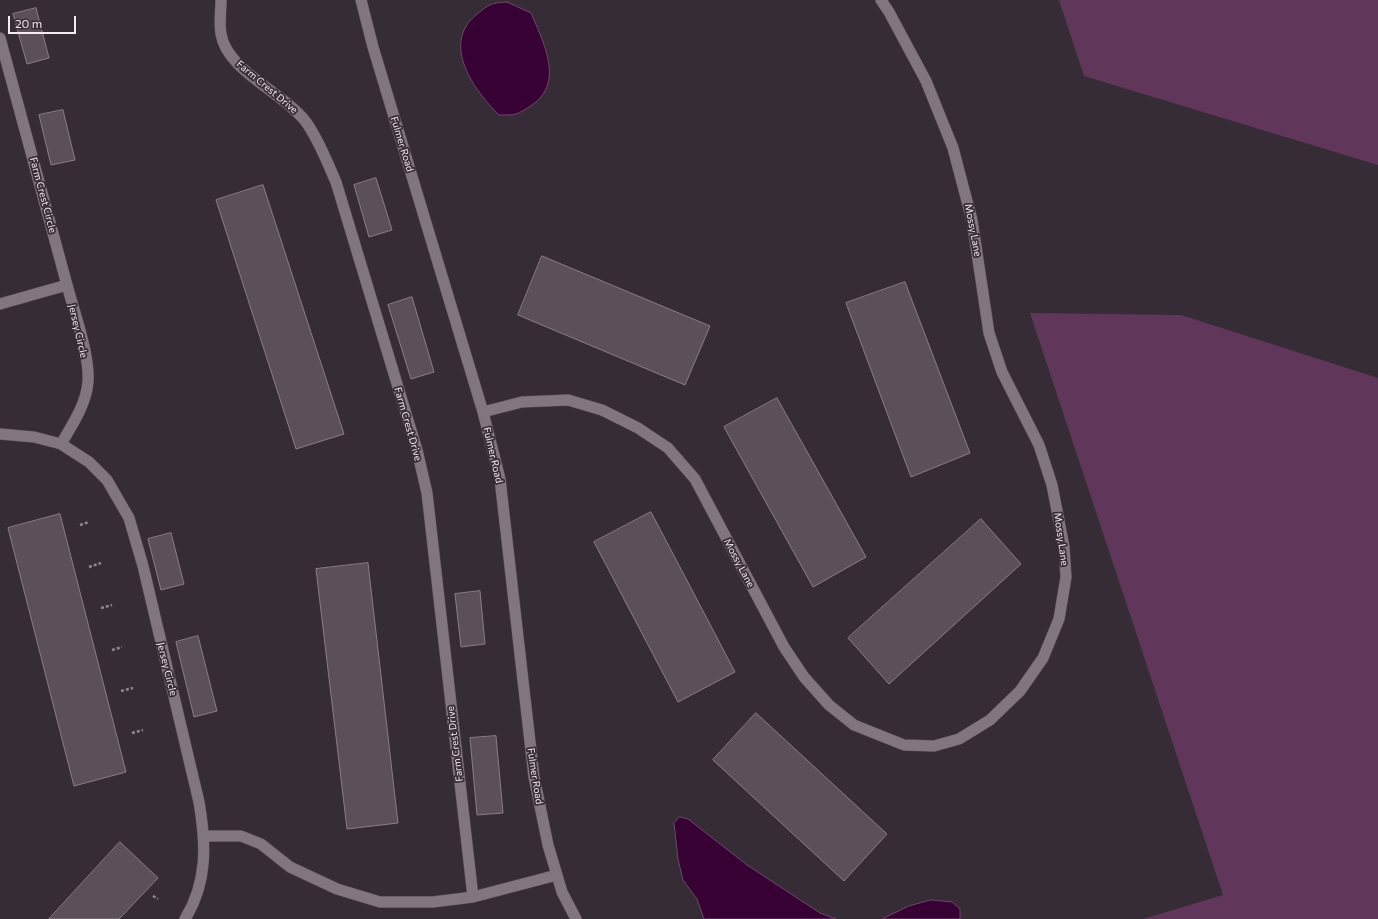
<!DOCTYPE html>
<style>
body{margin:0}
#map{position:relative;width:1378px;height:919px;overflow:hidden;background:#362c35;font-family:Commissioner,sans-serif}
canvas{display:block}
.scale{position:absolute;left:8px;top:16px;width:68px;height:18px;box-sizing:border-box;border:2px solid #f2ebf1;border-top:0;padding-left:5px;font-size:12px;line-height:14px;white-space:nowrap;color:#f2ebf1;-webkit-text-stroke:3px #362c35;paint-order:stroke}
</style>
<div id="map">
<canvas width="1378" height="919"></canvas>
<div class="scale">20 m</div>
</div>
<script>
const ctx = document.querySelector('canvas').getContext('2d');
ctx.lineJoin = 'round';
function fill(path, color) {
  ctx.fillStyle = color;
  ctx.fill(path, 'evenodd');
}
function stroke(path, color, width, dash) {
  ctx.strokeStyle = color;
  ctx.lineWidth = width;
  ctx.lineCap = dash ? 'butt' : 'round';
  ctx.setLineDash(dash || []);
  ctx.stroke(path);
}
function write(font, color, halo, rows, align = 'center') {
  ctx.font = font + ' Commissioner,sans-serif';
  ctx.lineWidth = 3.5;
  ctx.setLineDash([]);
  ctx.textBaseline = 'middle';
  ctx.strokeStyle = halo;
  ctx.fillStyle = color;
  for (const [text, x, y, turn = 0] of rows) {
    ctx.save();
    ctx.translate(x, y);
    ctx.rotate((+turn || 0) * Math.PI / 180);
    ctx.textAlign = isNaN(turn) ? turn : align;
    if (halo) ctx.strokeText(text, 0, 0);
    ctx.fillText(text, 0, 0);
    ctx.restore();
  }
}
fill(new Path2D(`
 M1059 0H1378V165L1084 76Z
 M1030 313 1181 315 1378 378V919H1143L1223 895Z`), '#60375b');
const water = new Path2D(`
 M507 2 531 13C543 42 565 82 532 105 516 115 518 115 499 115 474 90 440 44 477 14 490 4 490 3 507 2Z
 M680 817 688 819 747 865 820 913 836 919H704L697 899 683 880 678 859 674 823Z
 M931 900 952 902 960 909V919H882L909 906Z`);
fill(water, '#370133');
stroke(water, '#6f476c', 1);
const building = new Path2D(`
 M36 8 49 58 27 64 13 14Z
 M63 110 75 160 51 165 39 115Z
 M376 178 392 230 369 237 354 185Z
 M263 185 344 434 296 449 216 200Z
 M542 256 710 326 685 385 518 315Z
 M905 282 970 453 911 477 846 303Z
 M412 297 434 372 411 379 388 305Z
 M777 398 866 557 813 587 724 427Z
 M651 512 735 672 678 702 594 542Z
 M60 514 126 772 74 786 8 528Z
 M981 519 1021 564 889 684 848 638Z
 M171 533 184 584 161 590 148 539Z
 M368 563 398 823 347 829 316 569Z
 M480 591 485 644 461 647 455 594Z
 M198 636 217 711 194 717 176 642Z
 M756 713 887 834 844 881 713 760Z
 M496 736 503 813 477 815 470 738Z
 M120 842 158 878 119 919H49Z`);
fill(building, '#5b5059');
stroke(building, '#8a7d87', 1);
const minor = new Path2D(`
 M221 0C221 11 219 23 221 34 227 71 283 92 306 122 319 140 327 162 336 182L417 450 427 493 473 897
 M361 0 373 47 483 412 500 479 534 777 548 845 562 892 576 919
 M0 38 67 285 0 304
 M483 412 522 402 568 400 602 410 638 428 668 448 695 479 784 647 804 677 829 705 854 725 904 745 934 746 959 739 990 720 1020 691 1043 658 1059 619 1066 577 1064 547 1052 485 1039 445 1002 372 989 333 972 220 953 148 926 81 889 12 881 0
 M0 434 34 437 61 444 89 462 107 480 129 518 143 566 199 802C206 843 208 882 185 919
 M61 444C72 425 86 405 88 382 90 355 74 312 67 285
 M205 836H241L261 844 290 867 337 889 380 902H433L473 897 557 875`);
stroke(minor, '#51484f', 12);
stroke(new Path2D(`
 M80 525 89 522
 M89 567 101 563
 M101 608 112 605
 M112 650 122 647
 M121 691 133 688
 M132 733 143 730
 M153 896 158 899`), '#8f878e', 2.5, [3, 2]);
stroke(minor, '#81757f', 11);
write('10px', '#f2ebf1', '#362c35', [
 ["Farm Crest Drive",267,87,40],
 ["Fulmer Road",402,144,73],
 ["Farm Crest Circle",43,195,75],
 ["Mossy Lane",973,230,79],
 ["Jersey Circle",78,331,77],
 ["Farm Crest Drive",408,424,74],
 ["Fulmer Road",493,455,77],
 ["Mossy Lane",1061,539,82],
 ["Mossy Lane",739,563,62],
 ["Jersey Circle",167,669,76],
 ["Farm Crest Drive",455,744,-97],
 ["Fulmer Road",535,776,81]
]);
</script>
